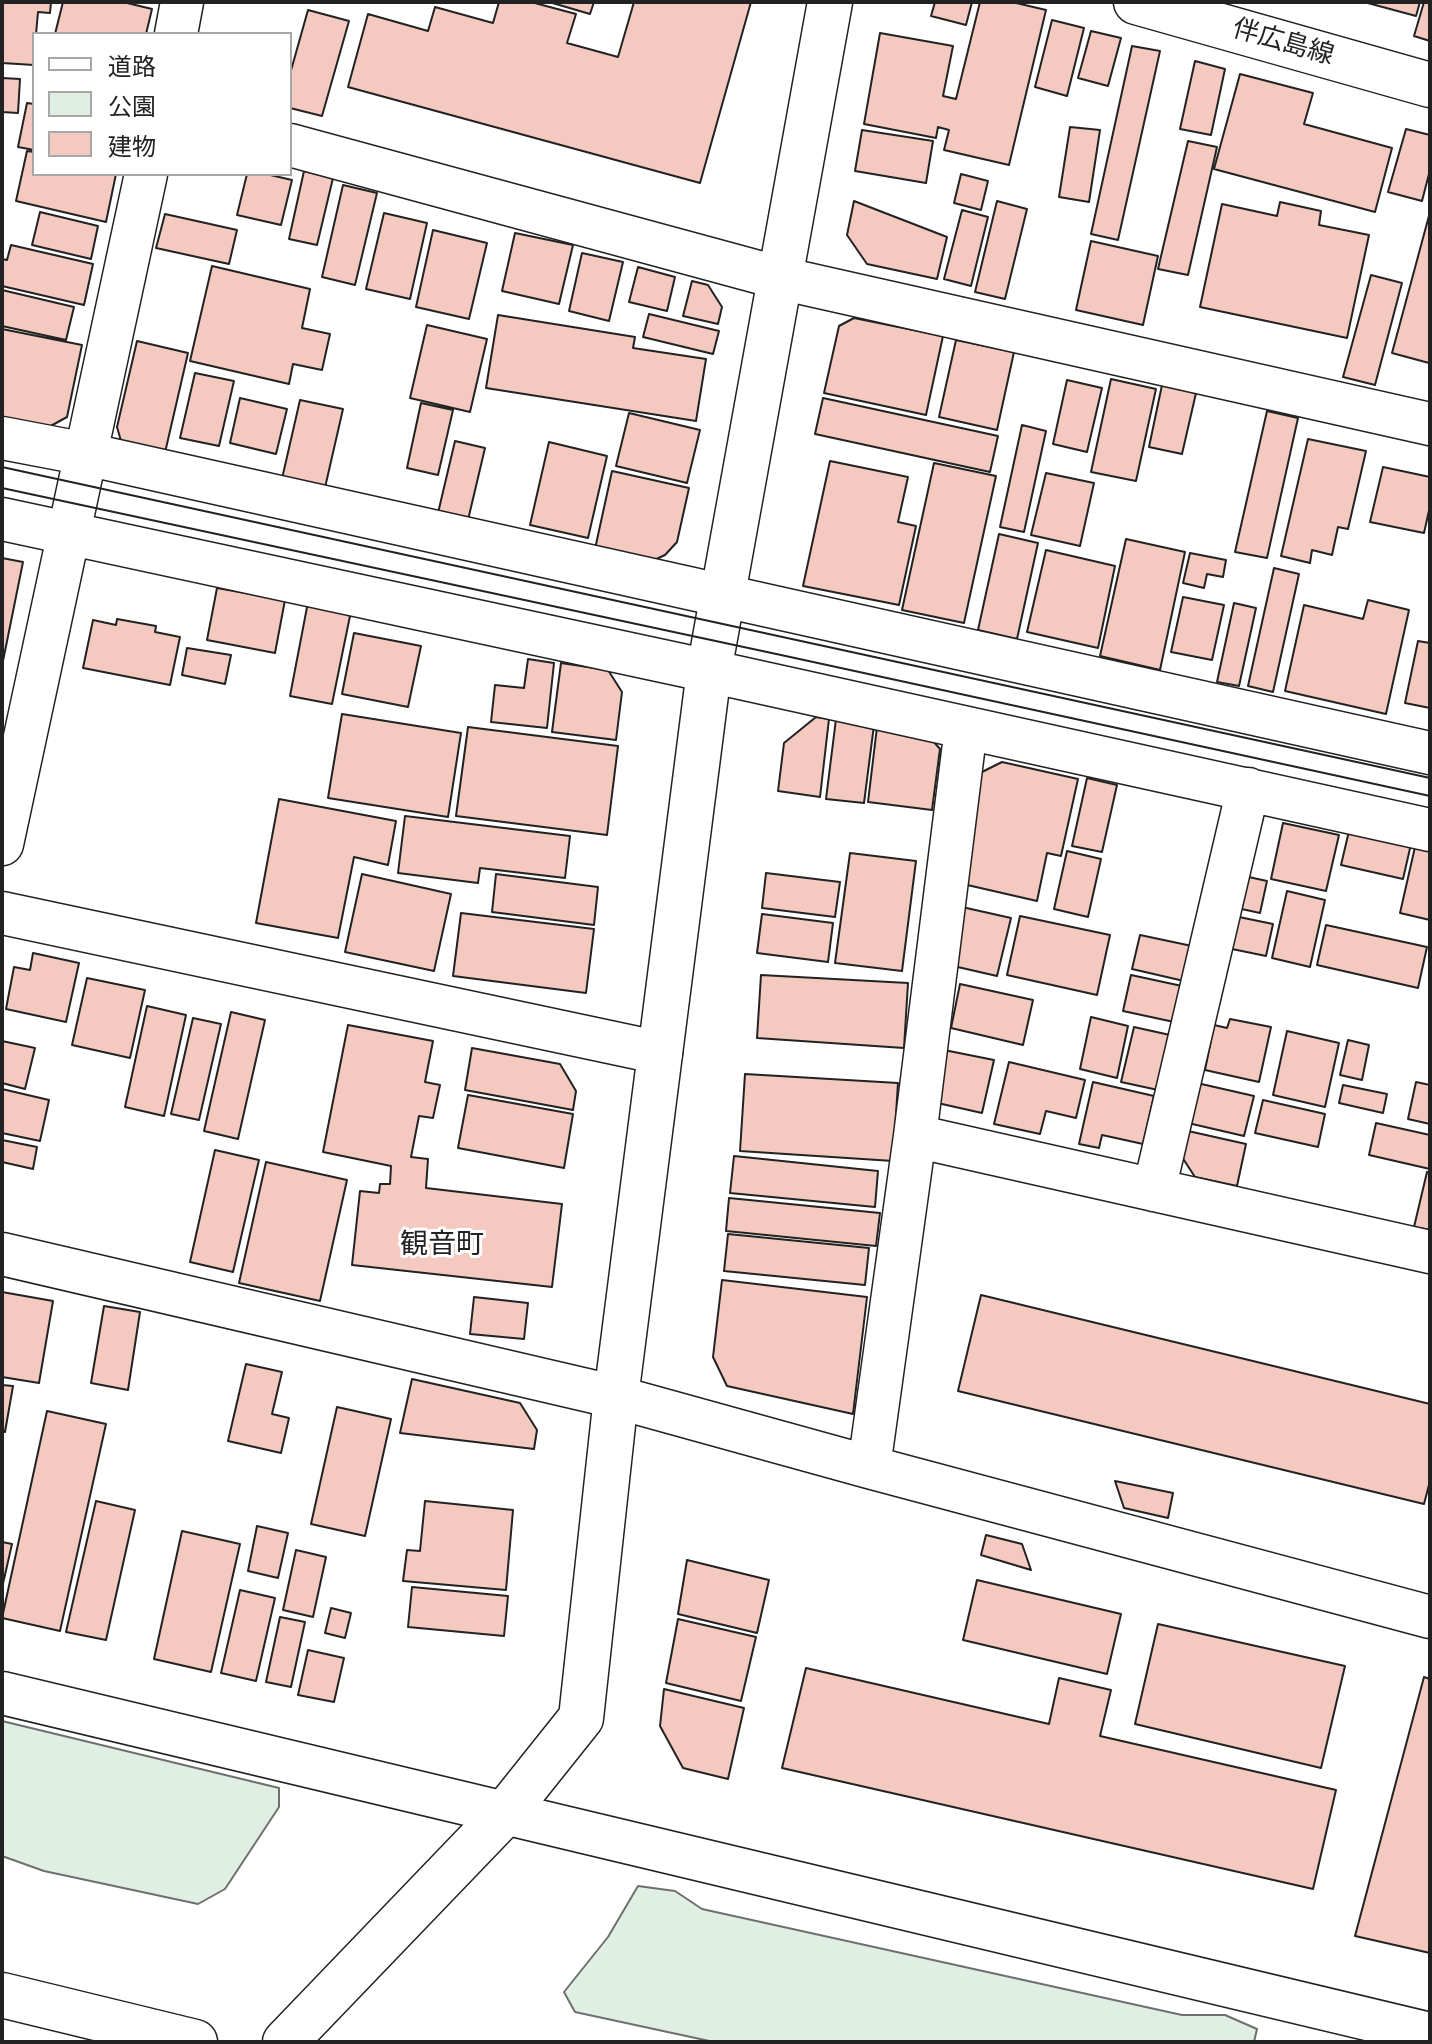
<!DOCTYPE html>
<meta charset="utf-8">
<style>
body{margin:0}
#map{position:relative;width:1432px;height:2044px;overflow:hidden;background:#fff;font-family:"Varela Round","Noto Sans JP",sans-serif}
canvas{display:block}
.frame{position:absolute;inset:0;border:4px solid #222;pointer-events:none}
.legend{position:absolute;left:32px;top:32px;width:260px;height:144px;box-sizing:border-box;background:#fff;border:2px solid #a7a7a7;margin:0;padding:10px 14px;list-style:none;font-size:24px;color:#222}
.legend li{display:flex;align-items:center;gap:16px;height:40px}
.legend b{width:40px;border:2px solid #a7a7a7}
</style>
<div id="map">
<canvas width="1432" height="2044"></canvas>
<div class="frame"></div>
<ul class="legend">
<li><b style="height:10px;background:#fff"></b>道路</li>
<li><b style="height:22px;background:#e0efe3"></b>公園</li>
<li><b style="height:22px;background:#f3c9c0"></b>建物</li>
</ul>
</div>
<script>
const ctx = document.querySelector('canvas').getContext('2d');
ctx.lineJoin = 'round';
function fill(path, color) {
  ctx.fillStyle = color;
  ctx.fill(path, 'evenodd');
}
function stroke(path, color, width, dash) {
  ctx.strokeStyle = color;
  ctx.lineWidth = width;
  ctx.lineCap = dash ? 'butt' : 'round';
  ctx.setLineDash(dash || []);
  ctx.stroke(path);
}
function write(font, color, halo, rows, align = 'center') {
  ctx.font = font + ' "Varela Round","Noto Sans JP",sans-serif';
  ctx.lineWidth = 6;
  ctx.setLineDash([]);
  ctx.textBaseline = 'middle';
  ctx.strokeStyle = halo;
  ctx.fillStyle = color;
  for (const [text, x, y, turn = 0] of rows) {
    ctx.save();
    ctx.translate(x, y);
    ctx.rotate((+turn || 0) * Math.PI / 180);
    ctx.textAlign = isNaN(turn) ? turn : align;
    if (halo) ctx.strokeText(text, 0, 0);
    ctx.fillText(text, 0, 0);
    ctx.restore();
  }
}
const green = new Path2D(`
 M2 1721 279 1788V1807L225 1889 198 1904 44 1871 2 1856Z
 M638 1886 675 1891 702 1909 1182 2015H1225L1257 2029 1254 2042H714L575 2012 564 1992 608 1937Z`);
fill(green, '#e0efe3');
stroke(green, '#6f6f6f', 2);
const building = new Path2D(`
 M2 2H51L50 13 38 12 36 34H34V65L2 63Z
 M63 2H123L152 9 146 34H55Z
 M499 2H531L576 14 567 43 618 57 634 2H751L700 183 348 87 368 14 428 31 435 7 493 23Z
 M549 2H594L590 14Z
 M935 2H972L966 25 931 16Z
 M980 2H1012L1046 10 1009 165 944 150 949 130 938 127 936 138 864 124 880 33 953 46 943 96 956 99Z
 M1364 2H1420L1416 16Z
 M1424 2H1430V41L1414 36Z
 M308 10 349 21 322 116 290 108V74Z
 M1052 20 1084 28 1067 96 1035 87Z
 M1091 31 1121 38 1108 86 1078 78Z
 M1132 46 1160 51 1118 240 1091 234Z
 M1195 61 1225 69 1211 135 1180 129Z
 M1240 74 1313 93 1304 124 1392 148 1375 212 1214 169Z
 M2 78 20 79 18 113 2 112Z
 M27 103 34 104V150L18 147Z
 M1070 127 1100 130 1089 202 1059 197Z
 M1406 129 1430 135V170L1422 201 1388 192Z
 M862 130 933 141 926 183 855 171Z
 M1188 141 1217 147 1188 275 1158 269Z
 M27 151 34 152V174H116L106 222 16 201Z
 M304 171 333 178 317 245 289 239Z
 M247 174H266L292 180 281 225 237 215Z
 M961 174 988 181 981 210 954 203Z
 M343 185 377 193 355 285 322 277Z
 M854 201 947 237 937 279 867 264 847 235Z
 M997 201 1027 209 1005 299 975 292Z
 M1280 202 1321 211 1319 225 1369 235 1347 338 1200 307 1222 204 1277 216Z
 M962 210 988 217 971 286 944 279Z
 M40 212 98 226 91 259 32 245Z
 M1430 212V359L1429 363 1392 353Z
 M384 213 427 223 410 299 366 289Z
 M165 214 237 230 229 264 156 248Z
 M433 230 487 243 469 319 416 307Z
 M515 233 573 245 559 304 502 291Z
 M1091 241 1158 256 1143 325 1076 310Z
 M11 245 93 264 84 305 2 286V259L7 260Z
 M582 253 623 262 609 321 569 311Z
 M212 266 310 289 302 328 330 334 322 370 293 364 289 384 190 361Z
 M638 267 675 277 667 311 629 302Z
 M1371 275 1402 283 1375 385 1343 377Z
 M692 281 708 285 722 307 718 324 683 316Z
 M2 290 74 307 66 340 2 326Z
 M649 314 719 331 713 354 643 337Z
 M498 315 635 337 633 348 706 359 696 421 486 388Z
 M854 318 943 336 926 415 824 393 839 326Z
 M427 325 487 339 470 412 410 398Z
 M2 329 82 345 67 417 38 433 2 426Z
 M956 340 1014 352 997 430 939 417Z
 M137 341 188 353 164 457 123 448 117 427Z
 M195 373 234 381 219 446 180 438Z
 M1111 379 1156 389 1136 481 1091 472Z
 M1067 380 1102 388 1087 452 1053 444Z
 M1162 385 1196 393 1182 454 1149 447Z
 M240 398 287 409 276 454 230 443Z
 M823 398 998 436 990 472 815 434Z
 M300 400 343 409 324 492 281 483Z
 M421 403 453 410 438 475 407 468Z
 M1267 411 1298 418 1267 558 1235 552Z
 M629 413 700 430 687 483 616 466Z
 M1022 425 1046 431 1024 532 1000 527Z
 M1308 439 1366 451 1348 529 1338 527 1332 555 1312 550 1310 563 1281 556Z
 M455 441 485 448 468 520 438 513Z
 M549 442 607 456 588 538 530 525Z
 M830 461 908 477 898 522 916 526 899 605 803 586Z
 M934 463 996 476 964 623 902 610Z
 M1383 467 1430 477V506L1424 533 1370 522Z
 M612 471 689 488 677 542 665 555 650 562 595 549Z
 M1046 473 1094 483 1080 546 1031 535Z
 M999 534 1038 543 1017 639 978 630Z
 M1126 539 1185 552 1160 670 1100 656Z
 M1046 550 1115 566 1098 648 1027 632Z
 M1190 553 1226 560 1223 577 1207 574 1204 588 1183 583Z
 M2 558 23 562 2 666Z
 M1274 568 1299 574 1273 692 1248 686Z
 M217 588 285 600 275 653 207 640Z
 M1183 597 1224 605 1212 660 1171 652Z
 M1368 600 1409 610 1386 714 1285 691 1304 605 1363 619Z
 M308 602 351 611 332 704 290 696Z
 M1234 603 1256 608 1239 686 1217 682Z
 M117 619 156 626 155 632 180 637 170 685 83 668 93 620 116 625Z
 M354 633 421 646 408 707 342 694Z
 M1418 641 1430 643V708L1405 703Z
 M187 648 231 655 225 684 182 675Z
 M528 659 554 663 547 728 491 722 495 685 524 688Z
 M561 663 608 670 622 692 616 740 552 732Z
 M342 714 461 733 448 817 328 798Z
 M816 717 829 719 820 797 778 791 784 743Z
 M836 719 874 725 864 803 826 799Z
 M468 727 618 746 607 835 456 816Z
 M877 727 926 733 940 749 932 810 868 802Z
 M1002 762 1078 779 1061 856 1047 853 1037 901 963 884 980 773Z
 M1087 778 1117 785 1102 852 1072 846Z
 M279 799 396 821 388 865 354 857 338 938 256 923Z
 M405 816 570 836 565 878 480 868 478 883 398 873Z
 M1283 823 1339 835 1326 891 1271 879Z
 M1349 831 1411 844 1403 879 1341 865Z
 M1415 847 1430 851V920L1400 913Z
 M1067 851 1101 859 1088 917 1054 909Z
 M850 853 916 861 902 971 835 963Z
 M766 873 840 882 835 917 762 908Z
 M362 874 451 894 434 971 345 952Z
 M496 874 598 887 594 925 492 912Z
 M1244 876 1267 881 1260 913 1237 908Z
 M1287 891 1325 900 1310 967 1272 958Z
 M962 907 1011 918 997 976 949 965Z
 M461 913 594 929 586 993 453 976Z
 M762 914 833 923 828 962 757 953Z
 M1020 916 1110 935 1097 995 1007 975Z
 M1239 917 1273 924 1266 956 1232 949Z
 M1326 925 1427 947 1418 988 1317 965Z
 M1140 935 1192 946 1184 981 1132 969Z
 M33 953 79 963 66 1022 6 1009 14 967 30 970Z
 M761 975 908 983 904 1048 757 1038Z
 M1131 975 1182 986 1174 1022 1123 1011Z
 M87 978 145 990 130 1058 72 1045Z
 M960 984 1033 1000 1023 1045 951 1028Z
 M147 1006 186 1015 164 1116 125 1107Z
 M231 1012 265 1020 238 1139 204 1131Z
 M1091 1017 1128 1026 1117 1078 1080 1069Z
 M193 1018 221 1024 199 1120 171 1114Z
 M1230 1019 1271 1027 1259 1082 1205 1070 1214 1025 1227 1028Z
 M348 1025 433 1041 425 1082 440 1085 433 1118 419 1116 411 1157 428 1159 426 1188 562 1204 552 1287 352 1265 360 1191 379 1193 380 1184H390L391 1166 323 1152Z
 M1134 1027 1170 1035 1158 1090 1121 1082Z
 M1287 1031 1339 1043 1325 1107 1273 1095Z
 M1348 1040 1369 1045 1362 1080 1340 1075Z
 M2 1041 35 1048 25 1089 2 1083Z
 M472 1048 560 1064 576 1091 573 1110 465 1090Z
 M944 1050 994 1060 982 1113 933 1102Z
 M1009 1062 1085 1080 1076 1118 1046 1111 1040 1134 994 1124Z
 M745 1074 898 1083 893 1161 740 1151Z
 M1093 1082 1154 1096 1143 1144 1102 1135 1099 1148 1079 1144Z
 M1416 1082 1430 1085V1124L1408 1119Z
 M1197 1083 1254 1096 1244 1136 1188 1123Z
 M1343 1085 1387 1094 1383 1113 1339 1103Z
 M2 1089 49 1100 40 1141 2 1133Z
 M468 1095 573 1114 564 1168 458 1148Z
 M1263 1100 1325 1114 1318 1147 1255 1133Z
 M1376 1123 1430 1135V1169L1369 1155Z
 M1188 1131 1246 1144 1237 1186 1195 1177 1182 1157Z
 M2 1140 37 1147 33 1169 2 1162Z
 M215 1150 259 1160 233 1272 190 1262Z
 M734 1156 878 1171 875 1207 730 1193Z
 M266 1162 347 1180 320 1301 239 1283Z
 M1427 1172 1430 1173V1230L1414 1227Z
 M729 1198 880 1213 876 1246 726 1231Z
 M728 1234 869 1248 865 1285 724 1271Z
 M722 1280 867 1297 853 1414 727 1386 713 1357Z
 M2 1292 53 1301 39 1383 2 1377Z
 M981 1295 1430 1404V1481L1424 1504 958 1391Z
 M474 1297 528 1303 524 1339 470 1334Z
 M104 1306 140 1312 128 1390 91 1383Z
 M246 1364 282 1372 272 1414 289 1418 281 1453 228 1441Z
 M412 1379 520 1403 537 1430 534 1449 400 1433Z
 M2 1385 13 1386 5 1432 2 1431Z
 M337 1407 391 1419 365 1536 311 1524Z
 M47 1411 106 1424 60 1631 2 1618Z
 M1115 1481 1173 1493 1168 1518 1124 1508Z
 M96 1501 135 1510 106 1640 66 1632Z
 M425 1501 513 1510 506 1590 403 1581 407 1550 420 1551Z
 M257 1526 288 1533 278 1578 248 1571Z
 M182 1531 240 1544 211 1672 154 1659Z
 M986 1535 1022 1544 1031 1570 981 1555Z
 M2 1542 12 1544 2 1588Z
 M296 1550 326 1557 313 1617 283 1610Z
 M687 1560 769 1580 757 1633 678 1614Z
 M977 1580 1121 1614 1107 1674 963 1640Z
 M412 1587 508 1596 504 1636 408 1627Z
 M240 1590 275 1598 256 1681 221 1673Z
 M331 1608 351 1613 345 1638 325 1633Z
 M280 1617 305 1622 291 1687 266 1682Z
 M678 1619 756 1637 741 1701 666 1683Z
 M1158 1624 1345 1666 1321 1768 1135 1724Z
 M308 1650 344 1658 334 1702 298 1695Z
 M806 1668 1049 1724 1059 1678 1111 1690 1100 1736 1336 1790 1313 1889 782 1768Z
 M1424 1677 1430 1679V1953L1355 1936Z
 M664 1689 744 1708 728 1779 683 1768 660 1726Z`);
fill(building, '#f3c9c0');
stroke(building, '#222', 2);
const minor = new Path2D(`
 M176 34 182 2
 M290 145 780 278 1430 424
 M2 438 86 454 1430 753
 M2 519 709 671 1430 830
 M2 844 146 174
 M2 913 661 1053
 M915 1136 1430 1252
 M1154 1190 1248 789
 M2 1254 616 1397 869 1467 1430 1617
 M869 1467 915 1136 966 728
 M2 1693 1430 2034`);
const tertiary = new Path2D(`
 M2 1995 195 2042
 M285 2042 506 1812 581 1718 616 1397 709 671 830 2`);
const secondary = new Path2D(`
 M1136 2 1430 85`);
stroke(minor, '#222', 45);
stroke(tertiary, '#222', 47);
stroke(secondary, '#222', 47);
stroke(minor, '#fff', 42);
stroke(tertiary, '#fff', 44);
stroke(secondary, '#fff', 44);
stroke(new Path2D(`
 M2 467 1430 778
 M2 488 781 655 1430 796`), '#222', 2);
write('26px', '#222', '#fff', [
 ["伴広島線",1283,43,16]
]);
write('28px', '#222', '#fff', [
 ["観音町",442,1246]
]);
</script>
